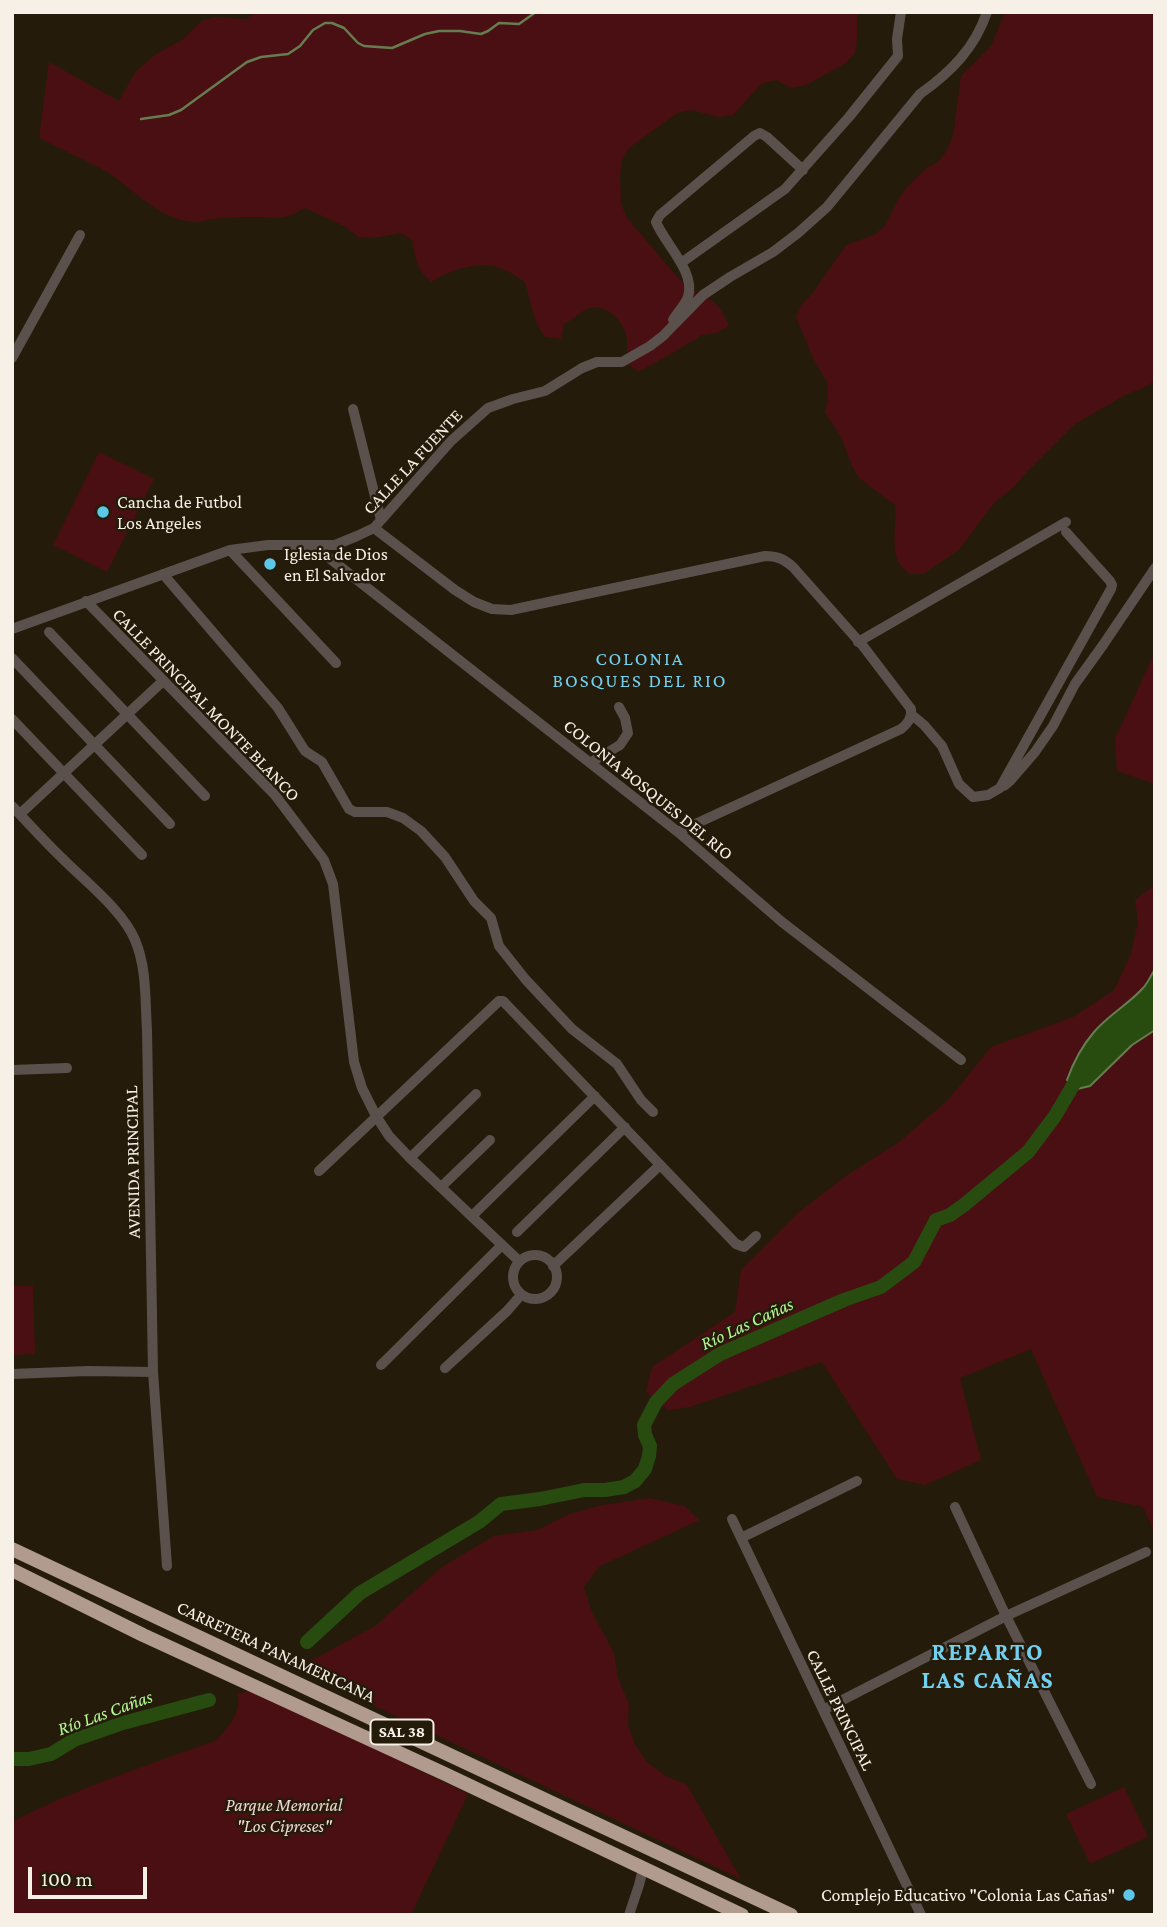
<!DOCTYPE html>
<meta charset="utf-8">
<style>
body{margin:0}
#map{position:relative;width:1167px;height:1927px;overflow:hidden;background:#251b0b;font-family:"Crimson Pro",serif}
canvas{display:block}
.frame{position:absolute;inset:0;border:14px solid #f7f0e6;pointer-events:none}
.scale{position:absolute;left:28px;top:1867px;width:119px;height:32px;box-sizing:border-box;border:4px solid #f7f0e6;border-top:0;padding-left:9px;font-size:21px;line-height:24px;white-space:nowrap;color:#f7f0e6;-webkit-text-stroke:5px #251b0b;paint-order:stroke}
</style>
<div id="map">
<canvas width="1167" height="1927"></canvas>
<div class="frame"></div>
<div class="scale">100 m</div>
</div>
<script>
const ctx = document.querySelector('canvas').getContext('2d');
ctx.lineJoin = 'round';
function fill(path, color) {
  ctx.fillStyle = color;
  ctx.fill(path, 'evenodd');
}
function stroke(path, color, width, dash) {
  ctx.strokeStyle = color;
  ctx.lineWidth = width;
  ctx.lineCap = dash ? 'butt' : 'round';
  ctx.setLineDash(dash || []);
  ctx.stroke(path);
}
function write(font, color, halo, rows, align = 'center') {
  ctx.font = font + ' "Crimson Pro",serif';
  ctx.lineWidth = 5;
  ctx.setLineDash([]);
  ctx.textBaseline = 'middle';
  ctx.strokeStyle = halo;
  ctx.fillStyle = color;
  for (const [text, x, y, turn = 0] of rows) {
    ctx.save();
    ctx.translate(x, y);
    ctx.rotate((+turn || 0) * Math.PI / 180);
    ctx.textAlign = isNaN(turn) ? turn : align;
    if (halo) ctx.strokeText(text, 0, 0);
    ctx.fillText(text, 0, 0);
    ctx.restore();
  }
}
fill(new Path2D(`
 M255 12H857V39L855 53 846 63 806 85 791 88 776 80 761 84 733 115 719 117 691 110 677 113 629 148 622 160 620 175 621 203 627 218 680 280 699 295C715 298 724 312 729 326L716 333 702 335 664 358 638 372 627 362C627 353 628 342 626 334 623 321 607 306 593 307 582 309 573 320 564 324L561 339 545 337C532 318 531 303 525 282 517 277 509 271 500 268 477 261 450 270 431 282 417 269 415 260 413 241L401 233 373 238 358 237 346 227 305 208C279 223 276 216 248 217 236 217 223 218 210 219 205 220 200 223 195 222 159 220 135 190 107 172 85 159 61 150 39 138L49 62 119 101 136 71 156 54 182 40 203 20 217 17 246 19Z
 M1005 12H1155V381L1141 389 1127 394 1075 424 1024 475 1015 486 993 504 959 550 923 574H909C906 570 900 566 898 561 891 544 897 522 895 505L859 478 852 466 841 437 825 412 828 398 827 382 813 358 796 317 802 304 812 294 846 245 874 235 885 226 898 200 906 188 927 168 939 161 947 150 953 136 961 76 991 46Z
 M99 452 154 479 107 572 53 545Z
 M1155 652V784L1117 771 1115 739Z
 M1155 885V1533L1143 1507 1097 1497 1031 1349 960 1378 981 1460 925 1485 897 1479 822 1362 690 1407 668 1410 646 1392 652 1367 735 1312 741 1270 799 1212 846 1176 899 1142 948 1100 991 1047 1073 1017 1114 990 1131 954 1138 922 1135 900Z
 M12 1286H33L35 1354 12 1355Z
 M650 1498 684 1506 700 1520 600 1566 584 1587 591 1610 614 1653 618 1678 629 1704 628 1726 636 1746 647 1762 666 1776 687 1785 741 1879 296 1669 375 1626 442 1567 494 1536 537 1530 569 1514 602 1505Z
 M254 1689 468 1794 411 1915H12V1822C77 1788 148 1765 217 1740 229 1725 241 1714 238 1694Z
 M1124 1787 1148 1837 1090 1864 1066 1814Z`), '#4a0f13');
const water = new Path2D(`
 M1155 969V1030L1132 1045 1090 1086 1077 1089 1067 1080C1073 1063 1082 1046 1094 1032 1108 1015 1129 1004 1143 988 1148 983 1151 975 1155 969Z`);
fill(water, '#284c10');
stroke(water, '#667d50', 2);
stroke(new Path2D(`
 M141 119 169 115 181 110 247 62 261 57 288 54 300 46 313 30 325 23H332L344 28 358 43 364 46 392 48 425 34 439 31H460L481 34 488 31 499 23 519 24 536 12`), '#667d50', 2.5);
stroke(new Path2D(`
 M307 1642 360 1593 479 1522 501 1504 540 1499 584 1490H605L624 1487 635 1481 645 1469 649 1456 650 1446 645 1435 644 1425 656 1402 673 1384 720 1354 844 1300 881 1287 914 1262 936 1220 950 1215 964 1205 1028 1152 1055 1116 1082 1070
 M12 1759H29L51 1754 74 1740 123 1723 209 1700`), '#284c10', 14);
stroke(new Path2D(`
 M681 263 785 189 849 117 898 56 897 39 901 12
 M673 320C677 313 685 305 688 297 696 272 665 244 656 222L660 215 754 136 760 133 767 137 803 170
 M12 358 80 235
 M353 409 381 520
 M374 528 455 590 474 602 492 609 511 610 765 556C777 556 784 559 793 567L863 646 911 709C912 718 908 723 901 729L678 832
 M314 546 678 832 782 922 961 1060
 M230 550 336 663
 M163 574 278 708 305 751 322 762 349 809 355 812H387L403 818 421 831 445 857 474 901 491 918 499 946 526 980 572 1029 617 1064 641 1100 653 1112
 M86 601 275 795 324 860 333 884 354 1062 362 1088 376 1116 389 1136 410 1158 519 1261
 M12 629 230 550 268 545H335L357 536 374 528 451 441 488 408 513 399 545 391 582 368 597 362H622L650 346 663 336 703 295 730 277 773 252 798 233 827 207 920 94C951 72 975 48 987 12
 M49 632 205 796
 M858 642 1066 522
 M12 658 170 824
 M912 715 924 725 942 746 959 784 973 797 988 795 1000 788 1111 589 1112 585 1110 581 1066 532
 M12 719 142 855
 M590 763 620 745 628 733 625 718 619 707
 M1004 786 1010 781 1035 752 1053 726 1075 684 1103 645 1155 568
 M12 806C29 824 46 843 64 860 86 882 123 911 135 940 147 968 145 1001 147 1030L153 1372 167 1566
 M20 814 163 681
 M12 1070 67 1068
 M410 1158 476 1094
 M319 1171 499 1001H503L736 1244 744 1247 756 1236
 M441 1187 490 1140
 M472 1216 595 1096
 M517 1232 625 1127
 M513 1277a22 22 0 1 1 44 0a22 22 0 1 1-44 0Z
 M553 1266 660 1165
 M381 1365 501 1246
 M445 1368 507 1311 521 1295
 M12 1374 88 1371 153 1372
 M955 1507 1006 1616 1091 1784
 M732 1519 921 1915
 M741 1538 857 1481
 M823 1710 1006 1616 1146 1552
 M629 1915 639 1885 643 1869`), '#5a514c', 10);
stroke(new Path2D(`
 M12 1549C271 1672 532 1793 791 1915
 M12 1570 143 1635 445 1774 742 1915`), '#b19a8e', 14);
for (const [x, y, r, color] of [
 [103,512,7,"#5dc7e8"],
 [270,564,7,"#5dc7e8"],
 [1129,1895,7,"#5dc7e8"]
]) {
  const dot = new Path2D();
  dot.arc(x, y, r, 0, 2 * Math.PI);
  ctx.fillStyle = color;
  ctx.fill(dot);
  stroke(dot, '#251b0b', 2.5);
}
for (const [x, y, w] of [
 [402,1732,63]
]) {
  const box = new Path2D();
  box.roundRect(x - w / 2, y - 12.5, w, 25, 5);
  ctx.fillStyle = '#251b0b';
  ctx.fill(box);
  stroke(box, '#f7f0e6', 2);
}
write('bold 16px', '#f7f0e6', null, [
 ["SAL 38",402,1732]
]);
write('18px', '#f7f0e6', '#251b0b', [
 ["CALLE LA FUENTE",413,462,-47],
 ["CALLE PRINCIPAL MONTE BLANCO",206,705,46],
 ["COLONIA BOSQUES DEL RIO",648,790,39],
 ["AVENIDA PRINCIPAL",133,1162,-91],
 ["CARRETERA PANAMERICANA",276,1652,25],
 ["CALLE PRINCIPAL",840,1710,64]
]);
write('18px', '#f7f0e6', '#251b0b', [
 ["Cancha de Futbol",117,502],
 ["Los Angeles",117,523],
 ["Iglesia de Dios",284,554],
 ["en El Salvador",284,575],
 ["Complejo Educativo \"Colonia Las Cañas\"",1115,1895,"right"]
], 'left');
write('italic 18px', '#f2d7d5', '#251b0b', [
 ["Parque Memorial",284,1805],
 ["\"Los Cipreses\"",284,1826]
]);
ctx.letterSpacing = '2px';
write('19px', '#72d1f0', '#251b0b', [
 ["COLONIA",640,659],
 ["BOSQUES DEL RIO",640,681]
]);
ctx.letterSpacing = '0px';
write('italic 19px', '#b3f890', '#251b0b', [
 ["Río Las Cañas",747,1324,-25],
 ["Río Las Cañas",105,1713,-20]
]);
ctx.letterSpacing = '2px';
write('bold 24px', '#72d1f0', '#251b0b', [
 ["REPARTO",988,1653],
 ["LAS CAÑAS",988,1681]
]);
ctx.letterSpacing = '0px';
</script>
